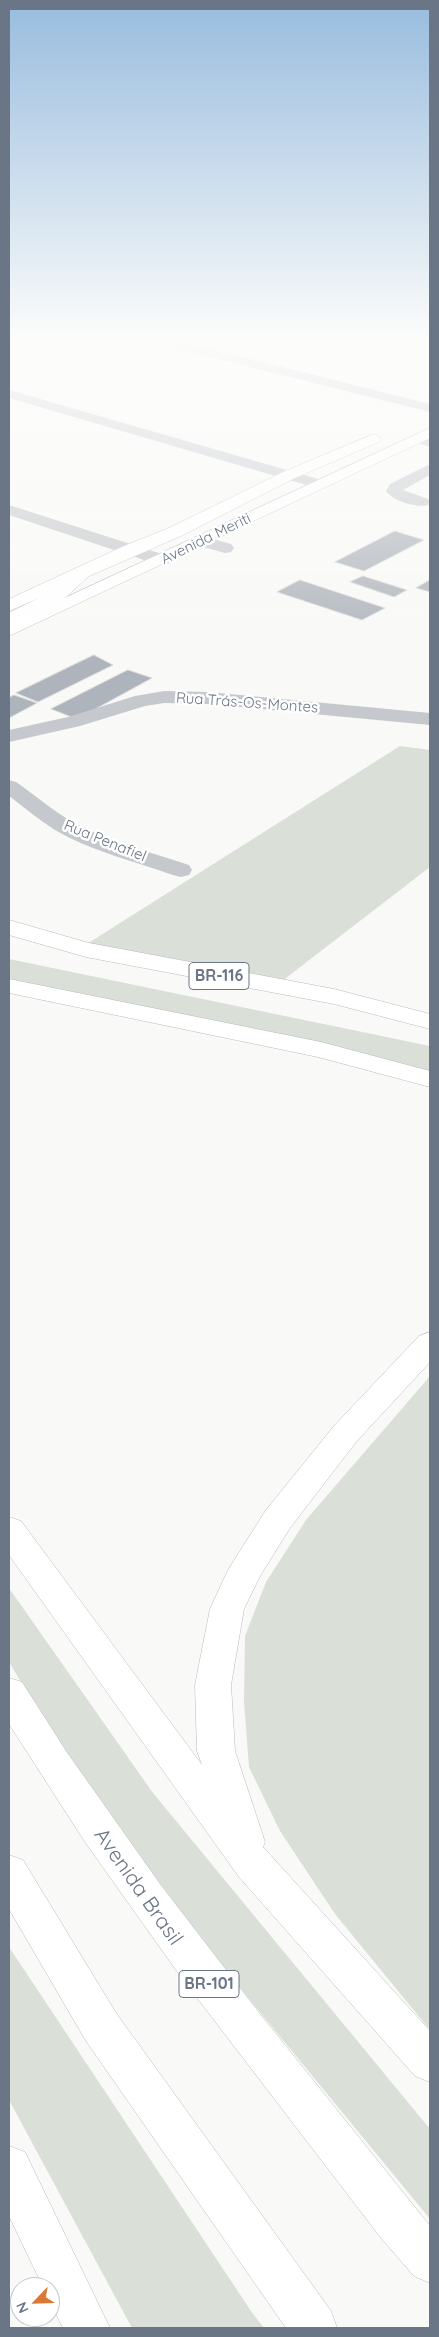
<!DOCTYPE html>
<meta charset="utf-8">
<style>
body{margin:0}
#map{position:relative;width:439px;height:2337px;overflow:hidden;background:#f9f9f7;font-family:Quicksand,sans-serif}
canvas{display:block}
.frame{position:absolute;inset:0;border:10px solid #6a7586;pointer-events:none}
.north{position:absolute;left:10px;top:2277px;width:50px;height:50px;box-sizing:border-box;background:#fff;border:1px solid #c3c8cf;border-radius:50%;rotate:246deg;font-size:14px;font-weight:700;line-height:20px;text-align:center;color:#6a7586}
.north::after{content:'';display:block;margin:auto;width:18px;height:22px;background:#da7836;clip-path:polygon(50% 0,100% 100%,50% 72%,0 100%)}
</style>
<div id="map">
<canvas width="439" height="2337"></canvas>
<div class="frame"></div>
<div class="north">N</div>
</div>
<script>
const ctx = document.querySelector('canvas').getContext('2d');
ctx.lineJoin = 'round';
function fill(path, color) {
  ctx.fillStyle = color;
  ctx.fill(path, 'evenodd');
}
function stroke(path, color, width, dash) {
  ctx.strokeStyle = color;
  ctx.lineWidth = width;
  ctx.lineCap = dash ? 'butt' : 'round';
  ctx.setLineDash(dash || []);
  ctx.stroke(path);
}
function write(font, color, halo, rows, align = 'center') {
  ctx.font = font + ' Quicksand,sans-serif';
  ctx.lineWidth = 5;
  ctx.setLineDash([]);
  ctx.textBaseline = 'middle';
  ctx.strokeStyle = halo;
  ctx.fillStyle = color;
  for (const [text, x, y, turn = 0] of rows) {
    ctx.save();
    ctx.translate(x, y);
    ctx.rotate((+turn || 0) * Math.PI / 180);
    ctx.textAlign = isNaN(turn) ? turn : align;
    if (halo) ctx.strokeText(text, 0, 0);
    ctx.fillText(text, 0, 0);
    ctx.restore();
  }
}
fill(new Path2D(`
 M400 746 430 750V867L282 981 82 947Z
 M9 959 430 1046V1073L355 1052 9 981Z
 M430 1376V2030L335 1914 280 1831 249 1767 244 1702 245 1636 266 1582 306 1520Z
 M9 1588 153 1793 430 2129V2219L106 1825 9 1662Z
 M9 1947 251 2311 264 2328H132L9 2100Z`), '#dae0d8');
const building = new Path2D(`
 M395 531 424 540 364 571 335 562Z
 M363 576 407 590 394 597 350 582Z
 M300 580 385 608 362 620 277 592Z
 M430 580V592L416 588Z
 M94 655 113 665 38 702 16 693Z
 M128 670 152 678 77 719 51 709Z
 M14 695 37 703 9 718V698Z`);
fill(building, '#aeb4bb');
stroke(building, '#dadbd9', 1);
const primary = new Path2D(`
 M430 428V438L9 636V624Z
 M374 434 382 439 379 442 295 478 181 536 9 611V599L124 546 169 528 283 472Z`);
const highway = new Path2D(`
 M83 568 89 569 92 573 64 599 9 625V613L52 591 77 569Z
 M9 920 89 943 334 989 430 1014V1029L334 1004 86 957 9 935Z
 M9 979 321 1042 430 1071V1087L318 1057 9 993Z
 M430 1332V1362L356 1442 290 1528 260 1576 244 1609 231 1685 235 1751 265 1842 263 1847 430 2031V2082L415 2076 239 1877 9 1555V1517L21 1521 202 1765 197 1751 195 1685 210 1609 228 1570 266 1510 334 1426 419 1336Z
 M9 1678 22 1682 66 1751 160 1884 260 2014 430 2226V2283L414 2276 381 2238 181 1977 85 1842 9 1724Z
 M9 1855 23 1860 116 2013 331 2311 337 2328H286L86 2041 9 1909Z
 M9 2146 25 2152 110 2328H63L50 2302V2287H43L9 2216Z`);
stroke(primary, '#b8bbc0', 1);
stroke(highway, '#b8babe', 1);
fill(new Path2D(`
 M148 339H171L430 404V412L150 342Z
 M9 390 325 481 327 484 325 487H313L9 398Z
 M417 433 430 437V447L412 441 409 438Z
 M430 464V475L403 490 428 499 430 502 428 505C416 508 393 501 386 491L390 484Z
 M9 505 168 556 171 560 168 564H156L9 515Z
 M202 536 231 544 234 548 231 552 225 553 196 545 194 541 196 537Z
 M164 691 208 692 430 713V725L208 704 164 703 145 706 80 726 9 742V730L68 717 135 696Z
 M9 780 16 782C35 795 53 811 73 822 109 842 150 852 189 865L192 870 189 875 181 877 173 875C134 861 91 851 55 830 39 820 24 807 9 796Z`), '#c5c8cc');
fill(primary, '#fff');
fill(highway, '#fff');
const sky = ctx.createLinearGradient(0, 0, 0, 666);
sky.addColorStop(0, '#98bcde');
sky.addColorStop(0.51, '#fcfcfb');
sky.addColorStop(1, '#fcfcfb00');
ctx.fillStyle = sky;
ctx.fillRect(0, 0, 439, 666);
write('15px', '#6a7586', '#fff', [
 ["Avenida Meriti",206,539,-26],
 ["Rua Trás-Os-Montes",247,703,4],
 ["Rua Penafiel",105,841,22]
]);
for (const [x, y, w] of [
 [219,976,60],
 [209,1984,60]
]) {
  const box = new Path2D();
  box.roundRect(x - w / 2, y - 13.5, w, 27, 4);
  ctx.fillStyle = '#fff';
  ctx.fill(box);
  stroke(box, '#6a7586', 1);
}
write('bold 16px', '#6a7586', null, [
 ["BR-116",219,976],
 ["BR-101",209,1984]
]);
write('21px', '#6a7586', '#fff', [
 ["Avenida Brasil",138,1887,55]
]);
</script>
